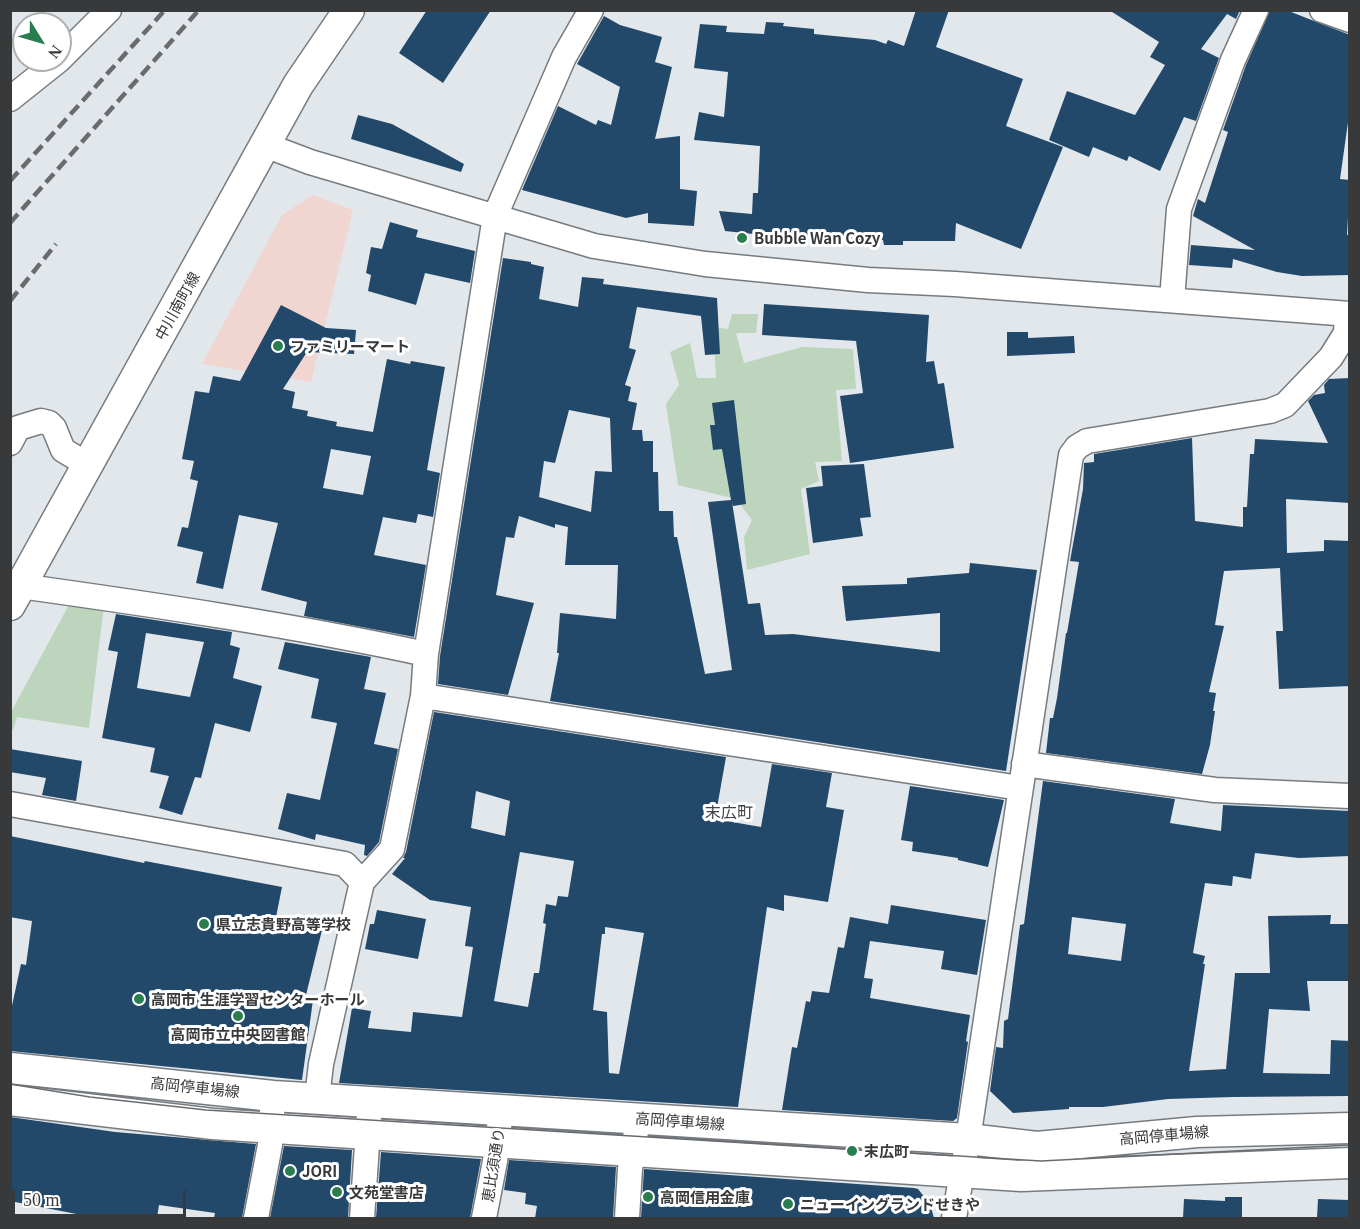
<!DOCTYPE html>
<meta charset="utf-8">
<style>
body{margin:0}
#map{position:relative;width:1360px;height:1229px;overflow:hidden;background:#e2e7ec;font-family:Georgia,serif}
canvas{display:block}
.frame{position:absolute;inset:0;border:12px solid #37393b;pointer-events:none}
.north{position:absolute;left:12px;top:12px;width:60px;height:60px;box-sizing:border-box;background:#fff;border:2px solid #afb0b1;border-radius:50%;rotate:127deg;font-size:16px;font-weight:700;line-height:24px;text-align:center;color:#37393b}
.north::after{content:'';display:block;margin:auto;width:21px;height:27px;background:#297d4f;clip-path:polygon(50% 0,100% 100%,50% 72%,0 100%)}
.scale{position:absolute;left:12px;top:1190px;width:174px;height:27px;box-sizing:border-box;border:3px solid #37393b;border-top:0;padding-left:8px;font-size:18px;line-height:21px;white-space:nowrap;color:#37393b;-webkit-text-stroke:4px #fff;paint-order:stroke}
</style>
<div id="map">
<canvas width="1360" height="1229"></canvas>
<div class="frame"></div>
<div class="north">N</div>
<div class="scale">50 m</div>
</div>
<script>
const ctx = document.querySelector('canvas').getContext('2d');
ctx.lineJoin = 'round';
function fill(path, color) {
  ctx.fillStyle = color;
  ctx.fill(path, 'evenodd');
}
function stroke(path, color, width, dash) {
  ctx.strokeStyle = color;
  ctx.lineWidth = width;
  ctx.lineCap = dash ? 'butt' : 'round';
  ctx.setLineDash(dash || []);
  ctx.stroke(path);
}
function write(font, color, halo, rows, align = 'center') {
  ctx.font = font + ' Georgia,"Noto Sans JP",serif';
  ctx.lineWidth = 6;
  ctx.setLineDash([]);
  ctx.textBaseline = 'middle';
  ctx.strokeStyle = halo;
  ctx.fillStyle = color;
  for (const [text, x, y, turn = 0] of rows) {
    ctx.save();
    ctx.translate(x, y);
    ctx.rotate((+turn || 0) * Math.PI / 180);
    ctx.textAlign = isNaN(turn) ? turn : align;
    if (halo) ctx.strokeText(text, 0, 0);
    ctx.fillText(text, 0, 0);
    ctx.restore();
  }
}
fill(new Path2D(`
 M313 195 353 210 311 382 202 364 282 215Z`), '#f0d5d1');
fill(new Path2D(`
 M732 314H758L756 333H736L744 363 802 347 853 349 856 389 836 390 842 461 815 462 819 481 801 489 810 554 747 570 744 537 752 520 736 499 678 485 666 404 679 385 670 352 690 343 697 378H716L713 327 728 329Z
 M71 601 104 605 89 728 17 717 13 730 11 729V712Z`), '#bcd5bc');
fill(new Path2D(`
 M427 10H491L443 83 399 53Z
 M916 10H949L936 47 1023 79 1006 126 1063 147 1021 249 956 223 955 241H903V245H884L883 240 821 241 725 231 719 211 752 214 753 193H758L760 146 694 140 699 112 724 117 728 72 694 68 700 24 727 26 726 32 764 34 766 22 784 23 783 26 814 29V34L875 40 886 44 888 40 904 46Z
 M1109 10H1240L1236 19 1227 14 1201 49 1219 58 1196 121 1184 117 1160 171 1129 156 1127 161 1093 147 1089 157 1049 140 1067 91 1135 115 1165 65 1150 57 1159 42Z
 M1270 10H1286L1350 35V108L1340 179 1350 180 1347 235H1350V275L1302 276 1277 272 1233 259 1232 268 1189 265 1191 245 1255 250 1193 216 1198 199 1205 203 1228 132 1223 130 1246 65Z
 M604 16 620 25 662 37 655 62 672 67 655 139 680 136V189L697 191 694 226 648 223V213L626 218 522 190 558 106 596 125 598 120 611 125 620 87 577 64Z
 M358 115 392 124 464 164 461 172 351 139Z
 M390 222 418 230 416 237 475 251 470 283 425 273 416 305 368 291 371 275 366 273 371 247 382 249Z
 M503 258 531 262V264L544 267 539 299 578 307 582 277 604 279 603 284 717 298 720 354 705 355 701 316 637 307 629 348 636 350 625 385 631 387 628 401 637 403 632 430H642L643 441H653V472H658L659 511H673L674 537H677L705 674 732 670 708 502 731 500 722 449 713 450 710 425H715L712 403 734 400 746 504 733 506 732 502 748 604 760 603 765 635 793 634 940 652V613L846 621 842 586 907 584V578L969 573 970 563 1037 570 1006 771 550 701 559 653H557L560 613 616 619 618 565H565L568 527 555 524V528L519 516 514 538 506 537 496 595 534 603 508 695 438 684 440 656ZM569 410 610 418 612 472 595 471 591 512 539 497 544 461 555 463Z
 M764 304 929 315 926 362 934 361 938 384 944 383 954 448 850 463 840 396 863 393 856 341 762 335Z
 M281 305 326 328 356 330 354 354 307 352 283 389 295 392 292 408 308 411 307 416 337 422 336 426 373 432 387 359 410 364 411 361 445 367 427 470 440 473 433 517 418 514 416 523 383 517 374 555 426 565 414 637 304 616 307 602 261 590 278 523 239 515 223 589 196 583 203 552 177 546 182 527 188 528 198 481 190 479 194 461 182 459 195 391 209 393 213 376 240 381ZM331 449 371 456 363 495 323 488Z
 M1007 332H1028V338L1074 336 1075 353 1007 356Z
 M1350 378V503L1286 499 1287 553 1324 551V540L1350 541V686L1279 689 1276 631H1283L1280 568 1224 571 1215 625 1224 626 1209 692 1216 693 1213 711H1215L1210 745 1202 774 1046 753 1050 718H1053L1057 698 1066 633H1067L1079 562 1070 561 1083 489 1084 463 1094 462V454L1192 438 1195 521 1243 527V507H1247L1250 454H1254L1255 439 1328 443 1308 401 1314 395 1325 393 1324 385 1329 379Z
 M864 464 871 517 860 518 863 536 813 543 806 488 823 486 821 466Z
 M116 614 232 632 230 645 240 648 233 678 262 686 250 732 215 723 201 778 195 777 182 815 159 808 169 776 150 772 155 748 102 738 118 652 108 650ZM146 633 204 642 190 697 137 688Z
 M285 642 371 657 364 689 386 693 374 744 398 749 379 842 367 856 364 855 365 845 316 834 315 840 278 829 287 793 320 800 337 723 311 718 319 679 278 669Z
 M434 712 726 757 715 819 761 827 772 764 832 773 826 807 844 810 828 902 784 895V911L767 907 738 1107 339 1083 352 1008 371 1011 368 1028 411 1032 413 1012 462 1017 473 947 465 946 471 907 430 900 392 874 405 858H403L406 852ZM476 791 510 801 505 836 471 828ZM520 852 574 861 568 897 558 896 556 906 546 904 543 923 546 924 539 973H534L528 1007 494 1001ZM605 927 644 933 619 1074 609 1073 607 1012 593 1010 602 934H605Z
 M10 749 82 761 76 801 42 795 46 778 10 772Z
 M1043 781 1175 799 1170 823 1221 831 1223 805 1350 811V856L1299 858 1255 853 1251 879 1233 876 1232 886 1205 883 1193 953 1205 956 1203 964H1205L1189 1071 1226 1069 1235 973H1270L1268 916 1331 915 1330 924H1350V981H1307L1310 1011 1269 1009 1263 1073 1330 1074 1331 1040 1350 1041V1096L1233 1097 1168 1099 1103 1107H1069V1109L1013 1113 990 1091 996 1047 1003 1048 1004 1021 1008 1019 1020 925 1024 924ZM1072 917 1126 924 1121 961 1068 954Z
 M910 786 1004 800 988 867 958 860V858L912 851 913 842 901 840Z
 M10 836 144 863 145 861 282 887 276 917 322 930 305 999 313 1000 302 1080 10 1051V1015L21 964 26 965 32 921 10 917Z
 M891 905 986 920 977 975 941 969 944 951 870 941 864 978 873 979 870 998 970 1015 966 1041 968 1042 957 1118 953 1121 782 1110 792 1047 797 1048 806 1001 810 1002 812 991 829 993 838 947 844 948 850 917 888 924Z
 M377 910 426 919 418 959 365 949 370 924H374Z
 M10 1117 115 1132 256 1144 242 1218H214L215 1213 159 1205 157 1218H97L10 1201Z
 M284 1146 352 1150 348 1218H270Z
 M381 1152 481 1159 470 1218H376Z
 M509 1160 616 1167 613 1218H535L537 1206 525 1204 526 1193 504 1190Z
 M644 1169 914 1188 918 1189 930 1204 934 1218H641Z
 M1225 1197H1242V1218H1183L1184 1199 1225 1201Z
 M1318 1199 1350 1200V1218H1317Z`), '#22496a');
const minor = new Path2D(`
 M1322 10 1350 20
 M60 59 109 10
 M10 99 59 60
 M265 145 310 162 594 246 705 264 868 280 955 284 1350 314
 M1172 300 1179 209 1233 60 1256 10
 M10 443 18 428 41 421 49 423 54 428 63 450 88 465
 M20 586C156 605 292 625 426 654
 M423 696 1020 788
 M1024 764 1215 790 1350 796
 M10 804 345 864 362 882 321 1064 317 1098
 M362 882 392 849 423 696 426 654 495 216 564 57 591 10
 M256 1218 270 1145 273 1096
 M362 1218 369 1116
 M484 1218 495 1161 501 1111
 M627 1218 630 1169 638 1119
 M954 1218 968 1139 1071 455 1077 447 1087 441 1270 411 1285 405 1331 357 1346 333 1347 314`);
const major = new Path2D(`
 M10 605 298 85 349 10
 M10 1068 273 1096 968 1139 1037 1147 1197 1132 1350 1128
 M10 1100 213 1124 1021 1176 1350 1163`);
stroke(minor, '#767b7f', 27);
stroke(major, '#767b7f', 33);
stroke(minor, '#fff', 24);
stroke(major, '#fff', 30);
stroke(new Path2D(`
 M10 1084 90 1097 206 1110 1041 1161 1350 1145`), '#696b6e', 1.5);
stroke(new Path2D(`
 M10 181 165 10
 M10 223 199 10
 M10 301 56 244`), '#696b6e', 4.5, [12, 6]);
for (const [x, y, r, color] of [
 [742,238,6,"#297d4f"],
 [278,346,6,"#297d4f"],
 [204,924,6,"#297d4f"],
 [139,999,6,"#297d4f"],
 [238,1016,6,"#297d4f"],
 [852,1151,6,"#297d4f"],
 [290,1171,6,"#297d4f"],
 [337,1192,6,"#297d4f"],
 [648,1197,6,"#297d4f"],
 [788,1204,6,"#297d4f"]
]) {
  const dot = new Path2D();
  dot.arc(x, y, r, 0, 2 * Math.PI);
  ctx.fillStyle = color;
  ctx.fill(dot);
  stroke(dot, '#fff', 2);
}
write('bold 15px', '#37393b', '#fff', [
 ["Bubble Wan Cozy",754,238],
 ["ファミリーマート",290,346],
 ["県立志貴野高等学校",216,924],
 ["高岡市 生涯学習センターホール",151,999],
 ["高岡市立中央図書館",238,1034,"center"],
 ["末広町",864,1151],
 ["JORI",302,1171],
 ["文苑堂書店",349,1192],
 ["高岡信用金庫",660,1197],
 ["ニューイングランドせきや",800,1204]
], 'left');
write('15px', '#37393b', '#fff', [
 ["中川南町線",177,306,-61],
 ["高岡停車場線",195,1087,6],
 ["高岡停車場線",680,1121,4],
 ["高岡停車場線",1164,1135,-5],
 ["恵比須通り",493,1165,-81]
]);
write('16px', '#404448', '#fff', [
 ["末広町",729,812]
]);
</script>
